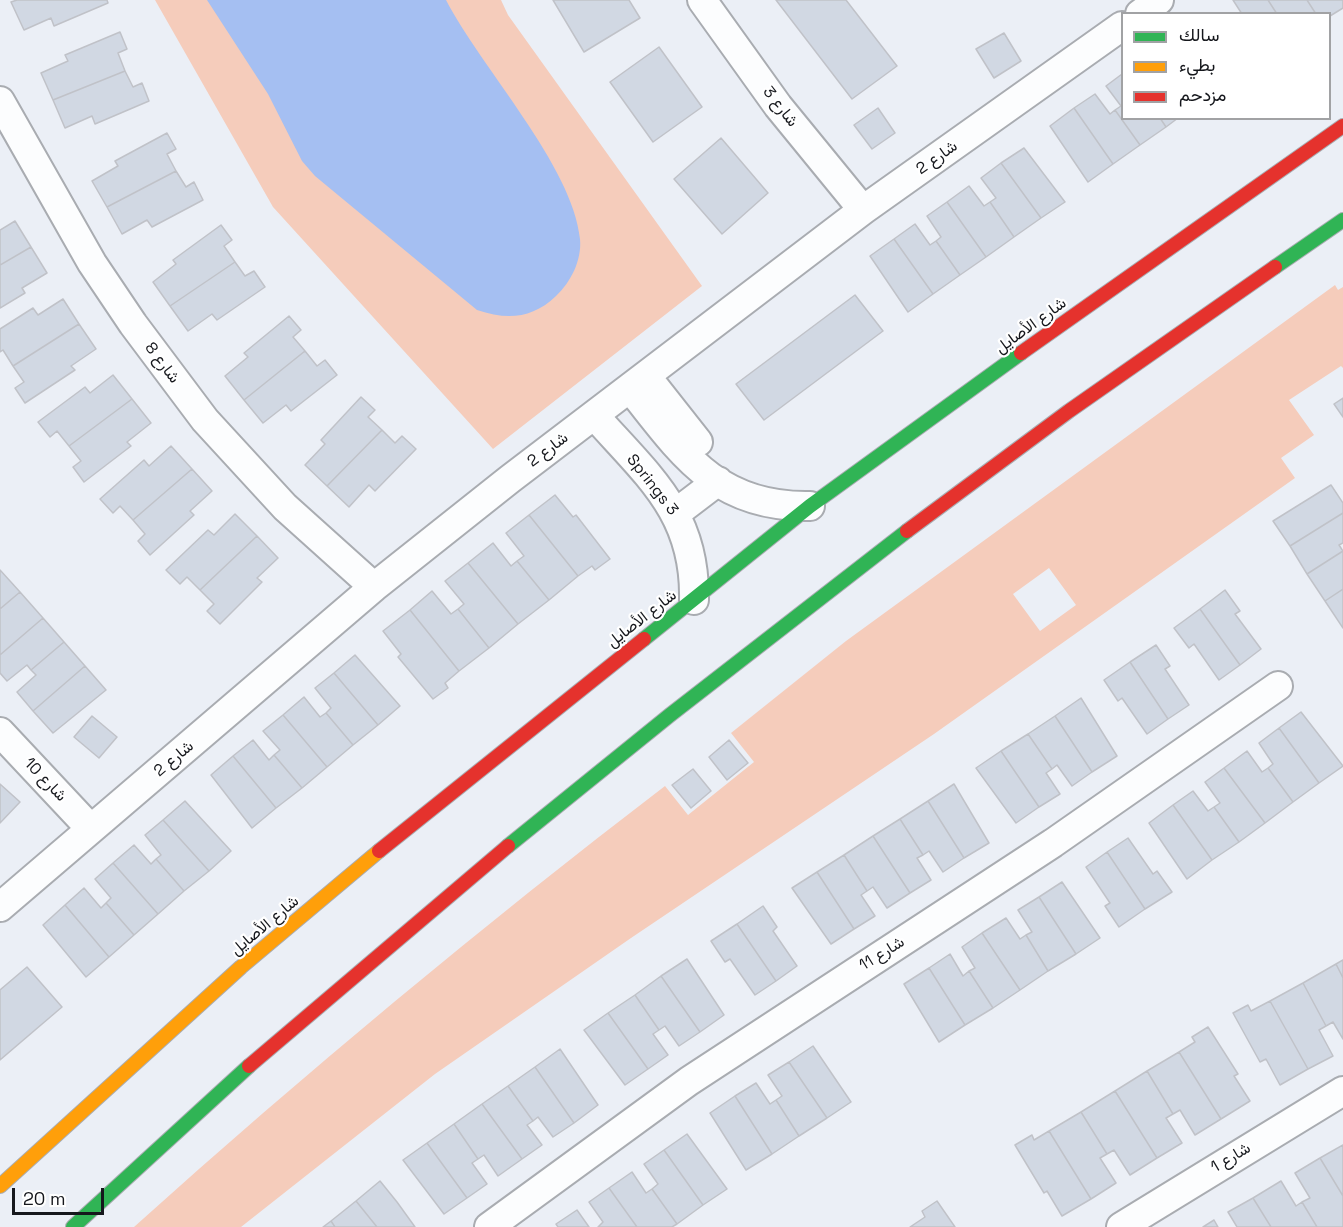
<!DOCTYPE html>
<meta charset="utf-8">
<style>
body{margin:0}
#map{position:relative;width:1343px;height:1227px;overflow:hidden;background:#ebeff6;font-family:"Space Grotesk",Vazirmatn,sans-serif}
canvas{display:block}
.legend{position:absolute;left:1121px;top:12px;width:210px;height:108px;box-sizing:border-box;background:#fff;border:2px solid #a1a2a4;margin:0;padding:8px 10px;list-style:none;font-size:18px;color:#15171c}
.legend li{display:flex;align-items:center;gap:12px;height:30px}
.legend b{width:30px;border:2px solid #a1a2a4}
.scale{position:absolute;left:12px;top:1188px;width:92px;height:27px;box-sizing:border-box;border:3px solid #15171c;border-top:0;padding-left:8px;font-size:18px;line-height:21px;white-space:nowrap;color:#15171c;-webkit-text-stroke:4px #fff;paint-order:stroke}
</style>
<div id="map">
<canvas width="1343" height="1227"></canvas>
<ul class="legend">
<li><b style="height:8px;background:#30b455"></b>سالك</li>
<li><b style="height:8px;background:#ff9f0a"></b>بطيء</li>
<li><b style="height:8px;background:#e5322d"></b>مزدحم</li>
</ul>
<div class="scale">20 m</div>
</div>
<script>
const ctx = document.querySelector('canvas').getContext('2d');
ctx.lineJoin = 'round';
function fill(path, color) {
  ctx.fillStyle = color;
  ctx.fill(path, 'evenodd');
}
function stroke(path, color, width, dash) {
  ctx.strokeStyle = color;
  ctx.lineWidth = width;
  ctx.lineCap = dash ? 'butt' : 'round';
  ctx.setLineDash(dash || []);
  ctx.stroke(path);
}
function write(font, color, halo, rows, align = 'center') {
  ctx.font = font + ' "Space Grotesk",Vazirmatn,sans-serif';
  ctx.lineWidth = 4.5;
  ctx.setLineDash([]);
  ctx.textBaseline = 'middle';
  ctx.strokeStyle = halo;
  ctx.fillStyle = color;
  for (const [text, x, y, turn = 0] of rows) {
    ctx.save();
    ctx.translate(x, y);
    ctx.rotate((+turn || 0) * Math.PI / 180);
    ctx.textAlign = isNaN(turn) ? turn : align;
    if (halo) ctx.strokeText(text, 0, 0);
    ctx.fillText(text, 0, 0);
    ctx.restore();
  }
}
fill(new Path2D(`
 M155 0H501L508 15 702 286 493 449 273 207Z
 M1335 285 1338 290 1343 287V368L1341 366 1289 400 1314 435 1281 458 1295 478 934 734 631 938 435 1074 241 1227H134C305 1073 482 926 665 786L688 815 754 762 731 733 846 641ZM1049 568 1076 605 1040 631 1013 594Z`), '#f5ccbb');
fill(new Path2D(`
 M207 0H446C481 68 573 166 580 239 582 260 571 282 556 296 532 319 507 320 477 310L315 176 302 161 268 94Z`), '#a5bff2');
const building = new Path2D(`
 M17 0H107L108 3 54 26 51 18 24 30 11 2Z
 M553 0H629L640 18 584 52Z
 M776 0H846L897 66 852 99Z
 M1233 0H1268L1277 14H1242Z
 M1268 0H1307L1316 14H1277Z
 M1307 0H1343V8L1330 16V14H1316Z
 M120 32 127 49 118 53 125 71 53 100 41 73 68 61 65 55Z
 M1004 33 1021 61 994 78 976 49Z
 M659 47 702 107 653 142 610 82Z
 M125 71 133 87 142 83 149 101 95 124 92 116 65 128 53 100Z
 M1122 74V118H1160L1166 127 1140 145 1115 110 1121 106 1106 86Z
 M1095 94 1110 114 1115 110 1140 145 1113 164 1074 108Z
 M878 108 895 133 872 149 854 125Z
 M1074 108 1113 164 1088 182 1050 126Z
 M1160 118H1178L1166 127Z
 M167 133 176 149 167 154 176 171 107 207 92 181 118 166 115 161Z
 M721 138 768 193 722 234 674 179Z
 M1024 148 1065 202 1041 218 1001 163Z
 M1001 163 1041 218 1014 237 990 202 996 198 981 178Z
 M176 171 186 187 194 182 203 200 152 227 147 220 122 234 107 207Z
 M969 186 984 206 990 202 1014 237 986 257 947 202Z
 M947 202 986 257 960 275 936 241 941 237 927 216Z
 M15 221 31 247 0 265V230Z
 M915 224 930 245 936 241 960 275 933 294 894 239Z
 M221 225 232 240 224 246 235 262 170 306 153 282 176 264 173 260Z
 M894 239 933 294 908 312 870 256Z
 M31 247 47 273 22 288 25 293 0 308V265Z
 M235 262 245 276 254 271 265 287 217 320 212 314 188 331 170 306Z
 M855 295 883 331 764 420 736 384Z
 M63 299 79 324 13 366 3 350 0 352V329L33 308 38 315Z
 M289 316 301 330 293 337 305 351 244 400 225 376 248 357 244 353Z
 M79 324 96 349 71 366 75 370 25 403 15 388 24 382 13 366Z
 M305 351 317 366 325 360 337 375 291 411 286 405 263 423 244 400Z
 M113 375 132 399 69 446 57 431 50 437 38 422 85 387 90 393Z
 M361 397 375 410 368 417 382 430 327 486 305 465 325 444 321 440Z
 M1343 398V417L1334 404Z
 M132 399 151 423 127 442 131 446 84 482 73 467 81 461 69 446Z
 M382 430 395 443 402 436 416 449 375 491 369 485 349 507 327 486Z
 M171 446 192 469 133 520 120 506 113 513 100 499 144 460 149 466Z
 M192 469 212 491 190 511 194 515 150 555 138 541 145 534 133 520Z
 M1331 485 1343 503V513L1290 546 1273 521Z
 M555 495 573 517 576 515 610 559 595 570 592 566 578 576 529 515Z
 M1343 513V543L1339 545 1343 551 1307 574 1290 546Z
 M235 514 257 536 200 590 187 577 180 584 166 570 208 530 214 535Z
 M529 515 578 576 549 600 517 561 524 556 506 533Z
 M257 536 278 558 257 578 262 582 220 624 207 611 214 604 200 590Z
 M493 543 511 566 517 561 549 600 518 624 468 563Z
 M1343 551V589L1325 601 1307 574Z
 M468 563 518 624 489 648 458 609 464 604 445 581Z
 M0 570 20 592 0 609Z
 M1343 589V628L1325 601Z
 M1225 590 1240 611 1235 614 1261 649 1240 665 1200 609Z
 M432 591 451 614 458 609 489 648 459 671 410 610Z
 M20 592 43 618 0 655V609Z
 M1200 609 1240 665 1219 680 1194 644 1189 648 1174 628Z
 M410 610 459 671 445 683 448 688 433 699 398 657 401 654 383 631Z
 M43 618 64 642 31 670 27 665 7 681 0 673V655Z
 M64 642 85 666 33 711 17 692 36 675 31 670Z
 M1156 645 1170 666 1165 669 1189 705 1168 719 1130 662Z
 M355 655 400 706 378 725 334 673Z
 M1130 662 1168 719 1147 734 1122 698 1118 701 1104 680Z
 M85 666 106 690 53 733 33 711Z
 M334 673 378 725 353 745 326 713 331 708 315 688Z
 M304 697 320 717 326 713 353 745 327 767 283 715Z
 M1081 698 1117 756 1092 772 1055 716Z
 M1301 712 1343 766 1319 783 1279 728Z
 M283 715 327 767 302 788 274 755 280 750 263 731Z
 M92 716 117 737 99 758 74 737Z
 M1055 716 1092 772 1072 786 1057 765 1052 769 1028 734Z
 M1279 728 1319 783 1293 802 1268 768 1273 764 1259 743Z
 M1028 734 1052 769 1046 773 1060 794 1039 807 1001 751Z
 M253 740 269 760 274 755 302 788 276 808 233 756Z
 M729 740 748 763 727 780 709 757Z
 M1001 751 1039 807 1016 823 976 768Z
 M1247 751 1262 772 1268 768 1293 802 1265 823 1224 768Z
 M233 756 276 808 252 828 211 775Z
 M1224 768 1265 823 1239 842 1214 807 1220 803 1205 782Z
 M693 769 711 791 691 808 672 785Z
 M0 784 20 802 0 823Z
 M954 784 989 843 964 858 928 801Z
 M1193 791 1208 811 1214 807 1239 842 1212 860 1173 805Z
 M185 801 231 851 209 871 163 820Z
 M928 801 964 858 943 872 929 851 923 855 900 819Z
 M1173 805 1212 860 1187 879 1149 823Z
 M900 819 923 855 917 858 931 880 910 893 873 836Z
 M163 820 209 871 184 891 156 859 161 855 145 835Z
 M873 836 910 893 887 908 873 887 867 891 844 855Z
 M1128 838 1153 874 1157 871 1172 892 1145 909 1107 852Z
 M134 845 151 864 156 859 184 891 158 914 113 863Z
 M1107 852 1145 909 1119 927 1105 906 1110 903 1086 867Z
 M844 855 867 891 861 895 875 916 854 929 817 872Z
 M113 863 158 914 134 935 106 903 111 898 95 879Z
 M817 872 854 929 831 944 792 888Z
 M1062 882 1100 938 1076 954 1039 897Z
 M84 888 101 908 106 903 134 935 109 957 65 905Z
 M1039 897 1076 954 1048 971 1026 935 1032 932 1018 910Z
 M65 905 109 957 86 977 43 925Z
 M763 906 777 927 773 931 797 966 776 981 737 924Z
 M1006 918 1020 939 1026 935 1048 971 1020 990 982 933Z
 M737 924 776 981 755 995 730 959 725 962 711 941Z
 M982 933 1020 990 993 1008 969 971 975 968 962 947Z
 M950 954 963 976 969 971 993 1008 965 1025 929 968Z
 M687 959 724 1015 700 1032 661 976Z
 M1343 960V978L1336 964Z
 M1336 964 1343 978V1039L1333 1022 1326 1026 1303 983Z
 M27 967 62 1007 0 1060V990Z
 M929 968 965 1025 939 1042 904 984Z
 M661 976 700 1032 679 1046 665 1026 659 1030 635 995Z
 M1303 983 1326 1026 1319 1030 1333 1056 1308 1069 1270 1001Z
 M635 995 659 1030 653 1034 668 1055 648 1069 608 1013Z
 M1270 1001 1308 1069 1280 1085 1266 1059 1260 1062 1233 1013 1248 1005 1251 1011Z
 M608 1013 648 1069 625 1085 584 1030Z
 M1208 1027 1238 1074 1234 1076 1250 1101 1221 1119 1179 1052 1195 1042 1192 1037Z
 M813 1046 851 1102 827 1118 789 1062Z
 M560 1049 598 1105 574 1123 535 1067Z
 M1179 1052 1221 1119 1195 1135 1180 1110 1173 1114 1147 1071Z
 M789 1062 827 1118 799 1136 776 1100 782 1096 768 1075Z
 M535 1067 574 1123 553 1137 538 1117 533 1121 508 1086Z
 M1147 1071 1173 1114 1166 1118 1182 1143 1157 1158 1115 1091Z
 M756 1083 770 1104 776 1100 799 1136 772 1154 735 1096Z
 M508 1086 533 1121 527 1125 542 1145 522 1159 482 1104Z
 M1115 1091 1157 1158 1130 1175 1114 1150 1107 1154 1081 1112Z
 M735 1096 772 1154 746 1170 710 1113Z
 M482 1104 522 1159 498 1176 484 1155 478 1159 454 1124Z
 M1081 1112 1107 1154 1100 1158 1116 1183 1091 1199 1049 1131Z
 M454 1124 478 1159 472 1163 487 1184 467 1198 427 1143Z
 M1049 1131 1091 1199 1062 1216 1047 1191 1044 1193 1015 1145 1032 1135 1034 1140Z
 M687 1134 727 1189 703 1205 664 1150Z
 M427 1143 467 1198 444 1214 403 1160Z
 M1343 1145V1196L1320 1158Z
 M664 1150 703 1205 677 1224 652 1189 658 1184 644 1164Z
 M1320 1158 1343 1196V1227H1317L1302 1202 1310 1198 1295 1173Z
 M632 1172 646 1193 652 1189 677 1224 672 1227H637L609 1188Z
 M380 1181 397 1202 415 1227H377L356 1201Z
 M1281 1181 1296 1206 1302 1202 1317 1227H1271L1253 1198Z
 M609 1188 637 1227H598L603 1222 589 1202Z
 M1253 1198 1271 1227H1237L1228 1212Z
 M356 1201 377 1227H335L331 1221Z
 M937 1201 955 1227H910L925 1217 922 1211Z
 M577 1210 589 1227H558L556 1224Z
 M1214 1220 1218 1227H1203Z
 M331 1221 335 1227H323Z`);
fill(building, '#d1d8e3');
stroke(building, '#c0c2c8', 1.5);
const street = new Path2D(`
 M702 0 778 106 863 210
 M1140 14 1159 0
 M0 101 92 263 133 324 205 420 285 507 374 587
 M646 376 698 442
 M630 388C682 454 717 508 810 506
 M594 415C648 476 696 513 694 600
 M676 513 718 481
 M0 732 90 828
 M0 907 374 587 510 479 863 210 1122 26
 M489 1227 689 1081 1053 843 1278 686
 M1121 1227 1343 1091`);
const fast = new Path2D(`
 M1275 267 1343 220
 M644 639 810 506 1021 353
 M508 846 670 715 907 531
 M73 1227 249 1066`);
const slow = new Path2D(`
 M0 1186 241 967 379 851`);
const jam = new Path2D(`
 M1021 353 1343 126
 M907 531 1069 411 1275 267
 M379 851 644 639
 M249 1066 508 846`);
stroke(street, '#a9acb1', 32);
stroke(fast, '#a9acb1', 16);
stroke(slow, '#a9acb1', 16);
stroke(jam, '#a9acb1', 16);
stroke(street, '#fcfdfe', 28);
stroke(fast, '#30b455', 14);
stroke(slow, '#ff9f0a', 14);
stroke(jam, '#e5322d', 14);
write('16px', '#15171c', '#fff', [
 ["شارع 3",780,107,52],
 ["شارع 2",937,158,-35],
 ["شارع الأصايل",1031,326,-36],
 ["شارع 8",162,363,53],
 ["شارع 2",548,450,-37],
 ["Springs 3",652,485,52],
 ["شارع الأصايل",642,619,-38],
 ["شارع 2",174,759,-40],
 ["شارع 10",45,780,46],
 ["شارع الأصايل",265,926,-40],
 ["شارع 11",882,954,-32],
 ["شارع 1",1231,1158,-31]
]);
</script>
